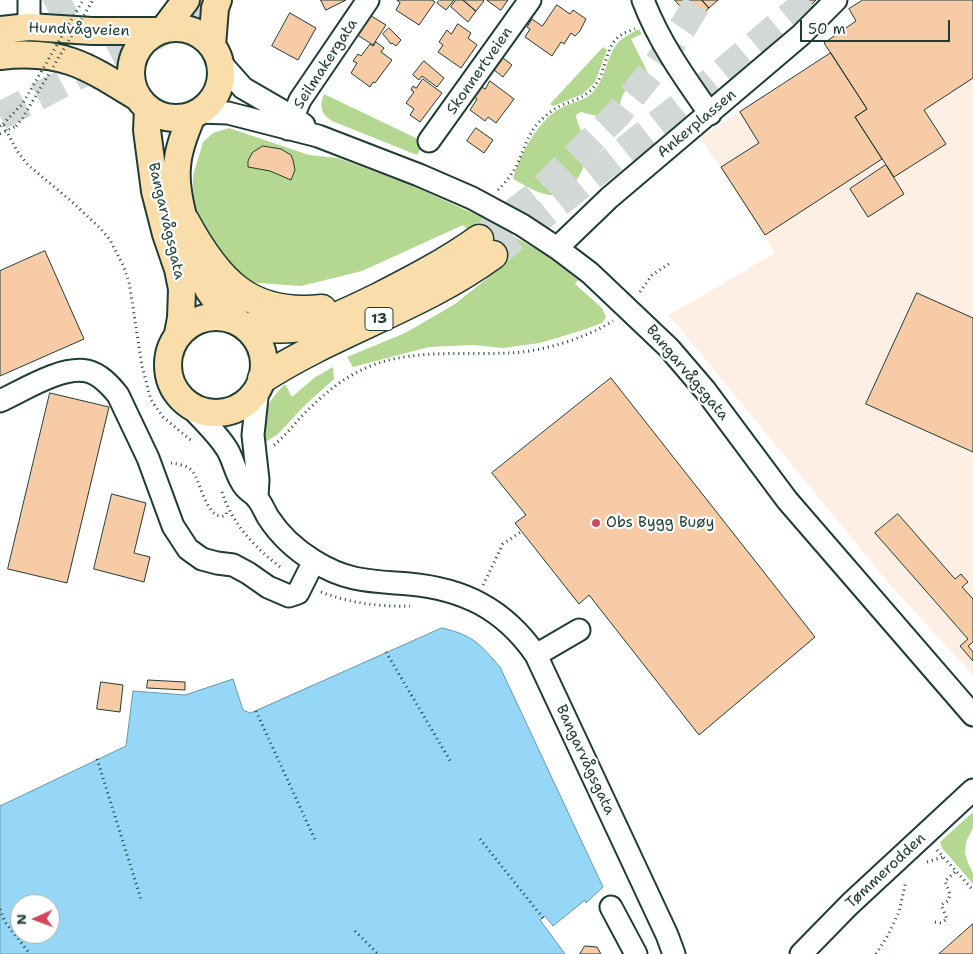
<!DOCTYPE html>
<meta charset="utf-8">
<style>
body{margin:0}
#map{position:relative;width:973px;height:954px;overflow:hidden;background:#fff;font-family:"Shantell Sans",sans-serif}
canvas{display:block}
.north{position:absolute;left:10px;top:894px;width:50px;height:50px;box-sizing:border-box;background:#fff;border:1px solid #a5b1ae;border-radius:50%;rotate:268deg;font-size:14px;font-weight:700;line-height:20px;text-align:center;color:#1f3d34}
.north::after{content:'';display:block;margin:auto;width:18px;height:22px;background:#d1495b;clip-path:polygon(50% 0,100% 100%,50% 72%,0 100%)}
.scale{position:absolute;left:800px;top:20px;width:150px;height:22px;box-sizing:border-box;border:2px solid #1f3d34;border-top:0;padding-left:6px;font-size:15px;line-height:18px;white-space:nowrap;color:#1f3d34;-webkit-text-stroke:4px #fff;paint-order:stroke}
</style>
<div id="map">
<canvas width="973" height="954"></canvas>
<div class="north">N</div>
<div class="scale">50 m</div>
</div>
<script>
const ctx = document.querySelector('canvas').getContext('2d');
ctx.lineJoin = 'round';
function fill(path, color) {
  ctx.fillStyle = color;
  ctx.fill(path, 'evenodd');
}
function stroke(path, color, width, dash) {
  ctx.strokeStyle = color;
  ctx.lineWidth = width;
  ctx.lineCap = dash ? 'butt' : 'round';
  ctx.setLineDash(dash || []);
  ctx.stroke(path);
}
function write(font, color, halo, rows, align = 'center') {
  ctx.font = font + ' "Shantell Sans",sans-serif';
  ctx.lineWidth = 4.5;
  ctx.setLineDash([]);
  ctx.textBaseline = 'middle';
  ctx.strokeStyle = halo;
  ctx.fillStyle = color;
  for (const [text, x, y, turn = 0] of rows) {
    ctx.save();
    ctx.translate(x, y);
    ctx.rotate((+turn || 0) * Math.PI / 180);
    ctx.textAlign = isNaN(turn) ? turn : align;
    if (halo) ctx.strokeText(text, 0, 0);
    ctx.fillText(text, 0, 0);
    ctx.restore();
  }
}
fill(new Path2D(`
 M863 0H973V675L892 587 669 315 775 253 700 137 830 53 824 43 856 22 849 9Z`), '#fdefe4');
fill(new Path2D(`
 M639 29 642 34 631 39 650 77 649 82 645 87C620 86 624 94 617 113 606 120 593 115 581 112L576 115C577 124 581 129 584 137 586 141 586 148 586 152 587 170 569 198 549 195 537 193 524 185 513 179 519 156 538 121 559 109 570 102 584 102 593 92 606 78 606 58 617 44 622 37 632 33 639 29Z
 M603 47 607 50 595 82 583 94 553 106 550 104Z
 M324 94 418 139 424 143 417 155 332 121C321 114 319 107 324 94Z
 M229 128 309 155 338 158 408 184 477 215 544 254 578 280 575 284 602 308 606 317 602 323 583 330 540 343 503 348 473 345 429 347 353 367 347 357 405 333 455 304 504 265 463 225 362 271 301 286 245 282 211 246 197 212 193 190V176L203 142 213 133Z
 M333 367 334 379 305 405 278 434 261 445C264 416 262 407 285 384L292 397 314 378Z
 M973 812V828L966 842 965 853 968 863 973 873V884L942 848 940 842Z`), '#b4d792');
const water = new Path2D(`
 M442 628C473 635 480 644 500 667L603 887 586 903 585 900 553 926 545 916 540 920 565 954H0V806L126 746 133 691 185 695 233 679 243 710 250 713ZM20 904H50V934H20Z`);
fill(water, '#96d6f7');
stroke(water, '#6699a9', 1);
const building = new Path2D(`
 M321 0H346L326 10Z
 M397 0H432L435 2 419 25 396 10 400 3Z
 M440 0H454L446 10 437 3Z
 M456 0H463L476 11 468 22 451 7Z
 M463 0H483L484 1 476 11Z
 M487 0H508L501 10Z
 M675 0H702L709 8 694 22Z
 M702 0H718L709 8Z
 M793 0H816L805 11Z
 M863 0H973V78L924 110 946 144 894 177 855 117 867 109 824 43 856 21 849 9Z
 M557 5 570 14 573 10 586 19 580 31 575 36 571 33 564 44 561 42 552 56 525 37 530 29 527 27 532 19 542 26Z
 M290 13 316 28 298 60 272 46Z
 M368 14 386 25 373 45 356 34Z
 M458 24 471 33 468 38 477 45 461 68 438 52 443 45 439 42 447 30 451 34Z
 M389 28 401 40 396 46 392 43 391 44 383 34Z
 M376 42 384 48 381 52 392 60 375 83 373 82 370 87 351 73 357 63 353 61 358 54 361 56 370 44 373 46Z
 M831 53 867 109 855 117 882 159 765 235 721 167 759 143 740 112Z
 M503 58 512 65 503 77 494 70Z
 M424 61 444 78 437 87 422 76 419 80 413 75Z
 M423 79 442 93 420 122 410 115 414 109 406 103 414 92 411 90 413 86 416 88Z
 M490 81 514 99 496 123 488 117 485 121 470 110 477 99 473 96 482 87 485 89Z
 M476 128 493 140 484 153 467 141Z
 M263 146 281 149 291 155 293 160 295 170 291 180 270 171 248 167V161L252 153Z
 M886 165 904 194 868 217 850 189Z
 M45 251 84 339 0 376V271Z
 M917 293 973 318V452L866 404Z
 M611 378 815 637 699 735 589 595 579 604 515 523 526 515 492 473Z
 M50 393 109 407 67 583 8 569Z
 M112 494 146 503 134 553 150 557 144 582 94 569Z
 M898 514 955 579 961 574 968 582 962 587 973 599V642L968 646 973 652V661L960 646 968 639 875 533Z
 M148 680 185 682V690L147 688Z
 M101 682 123 685 120 712 97 709Z
 M973 924V954H939Z
 M585 946 597 947 601 954H580Z`);
fill(building, '#f7cba6');
stroke(building, '#1f3d34', 1);
stroke(new Path2D(`
 M11 31 72 0
 M0 116 225 0
 M479 239 535 196 618 114 656 66 685 24 699 0
 M493 255 703 88 809 0`), '#d2d8d6', 28, [28, 14]);
const minor = new Path2D(`
 M29 0V27
 M643 0C659 42 684 77 710 114
 M220 62 243 88 293 117 304 125
 M199 112 228 113 318 136 419 175 472 198 522 225 557 248 590 273 669 348 705 390 787 500 973 715
 M288 129 300 100 368 0
 M429 141 530 0
 M557 248 609 198 801 35 836 0
 M0 401C24 390 61 366 87 371 100 374 110 385 118 395L148 458 173 526 188 549 202 559 217 563 233 565 248 573 268 587 289 596 298 593 314 561
 M190 406C202 420 217 433 227 449 234 460 236 477 245 487 248 491 253 493 256 497 261 502 264 510 268 517 279 534 296 550 314 561 347 582 372 581 409 584 464 589 504 609 536 655L667 935 674 954
 M257 497 258 480 253 435 258 388
 M536 655 579 630
 M611 907 636 954
 M801 954 850 904 973 790`);
const major = new Path2D(`
 M131 73a45 45 0 1 1 90 0a45 45 0 1 1-90 0Z
 M164 29 186 0
 M0 30 29 27 92 31H158
 M212 46 215 8 218 0
 M0 56C63 49 87 66 137 97
 M148 109 147 130 155 191 166 234 178 269 182 289 181 318 178 334
 M192 116C185 132 178 149 177 167 174 197 194 261 208 289 215 301 226 311 236 320
 M168 365a48 48 0 1 1 96 0a48 48 0 1 1-96 0Z`);
const highway = new Path2D(`
 M185 221C217 280 249 317 322 309
 M249 327C268 328 287 330 306 326 331 321 354 309 377 298 412 280 447 262 479 239
 M262 379C336 331 422 307 493 255`);
stroke(minor, '#1f3d34', 25);
stroke(major, '#1f3d34', 30);
stroke(highway, '#1f3d34', 31);
stroke(new Path2D(`
 M0 126 3 124 17 151 28 165 70 200 100 228 110 240 123 265 129 282 142 366 151 400 163 417 193 442
 M0 134 16 126
 M498 190C506 182 513 173 518 163 524 149 528 134 539 122 545 116 552 110 560 106 570 101 582 99 590 91 605 77 604 57 613 43 618 35 626 32 635 29
 M640 292 652 275 672 262
 M274 445C283 438 292 427 300 418 322 395 344 376 373 365 416 349 465 355 509 353 542 352 586 338 613 321
 M171 463C178 464 188 465 193 472 200 481 208 524 226 515L227 509
 M222 492C232 524 256 549 283 569
 M483 585 503 544 522 531
 M321 592C350 603 379 607 410 606
 M386 652 452 764
 M256 711 316 842
 M97 759 141 899
 M480 839 543 918
 M937 850 973 890
 M927 862 943 857
 M0 909 5 922 30 954
 M935 922 941 923 947 919 941 905 948 901 950 894 945 881 956 871
 M355 931 378 954
 M876 954 888 935 899 912 906 881`), '#1f3d34', 3, [1, 4]);
stroke(minor, '#fff', 21);
stroke(major, '#f9deab', 26);
stroke(highway, '#f9deab', 28);
stroke(new Path2D(`
 M3 124 23 103 83 0
 M16 126 22 119 93 0`), '#1f3d34', 3, [1, 4]);
for (const [x, y, r, color] of [
 [596,523,5,"#d1495b"]
]) {
  const dot = new Path2D();
  dot.arc(x, y, r, 0, 2 * Math.PI);
  ctx.fillStyle = color;
  ctx.fill(dot);
  stroke(dot, '#fff', 2);
}
for (const [x, y, w] of [
 [379,319,28]
]) {
  const box = new Path2D();
  box.roundRect(x - w / 2, y - 11.5, w, 23, 4);
  ctx.fillStyle = '#fff';
  ctx.fill(box);
  stroke(box, '#1f3d34', 1);
}
write('bold 14px', '#1f3d34', null, [
 ["13",379,319]
]);
write('15px', '#1f3d34', '#fff', [
 ["Hundvågveien",79,30,2],
 ["Seilmakergata",326,64,-57],
 ["Skonnertveien",480,71,-55],
 ["Ankerplassen",697,124,-40],
 ["Bangarvågsgata",166,221,77],
 ["Bangarvågsgata",687,373,50],
 ["Bangarvågsgata",585,760,65],
 ["Tømmerodden",886,871,-43]
]);
write('15px', '#1f3d34', '#fff', [
 ["Obs Bygg Buøy",606,523]
], 'left');
</script>
